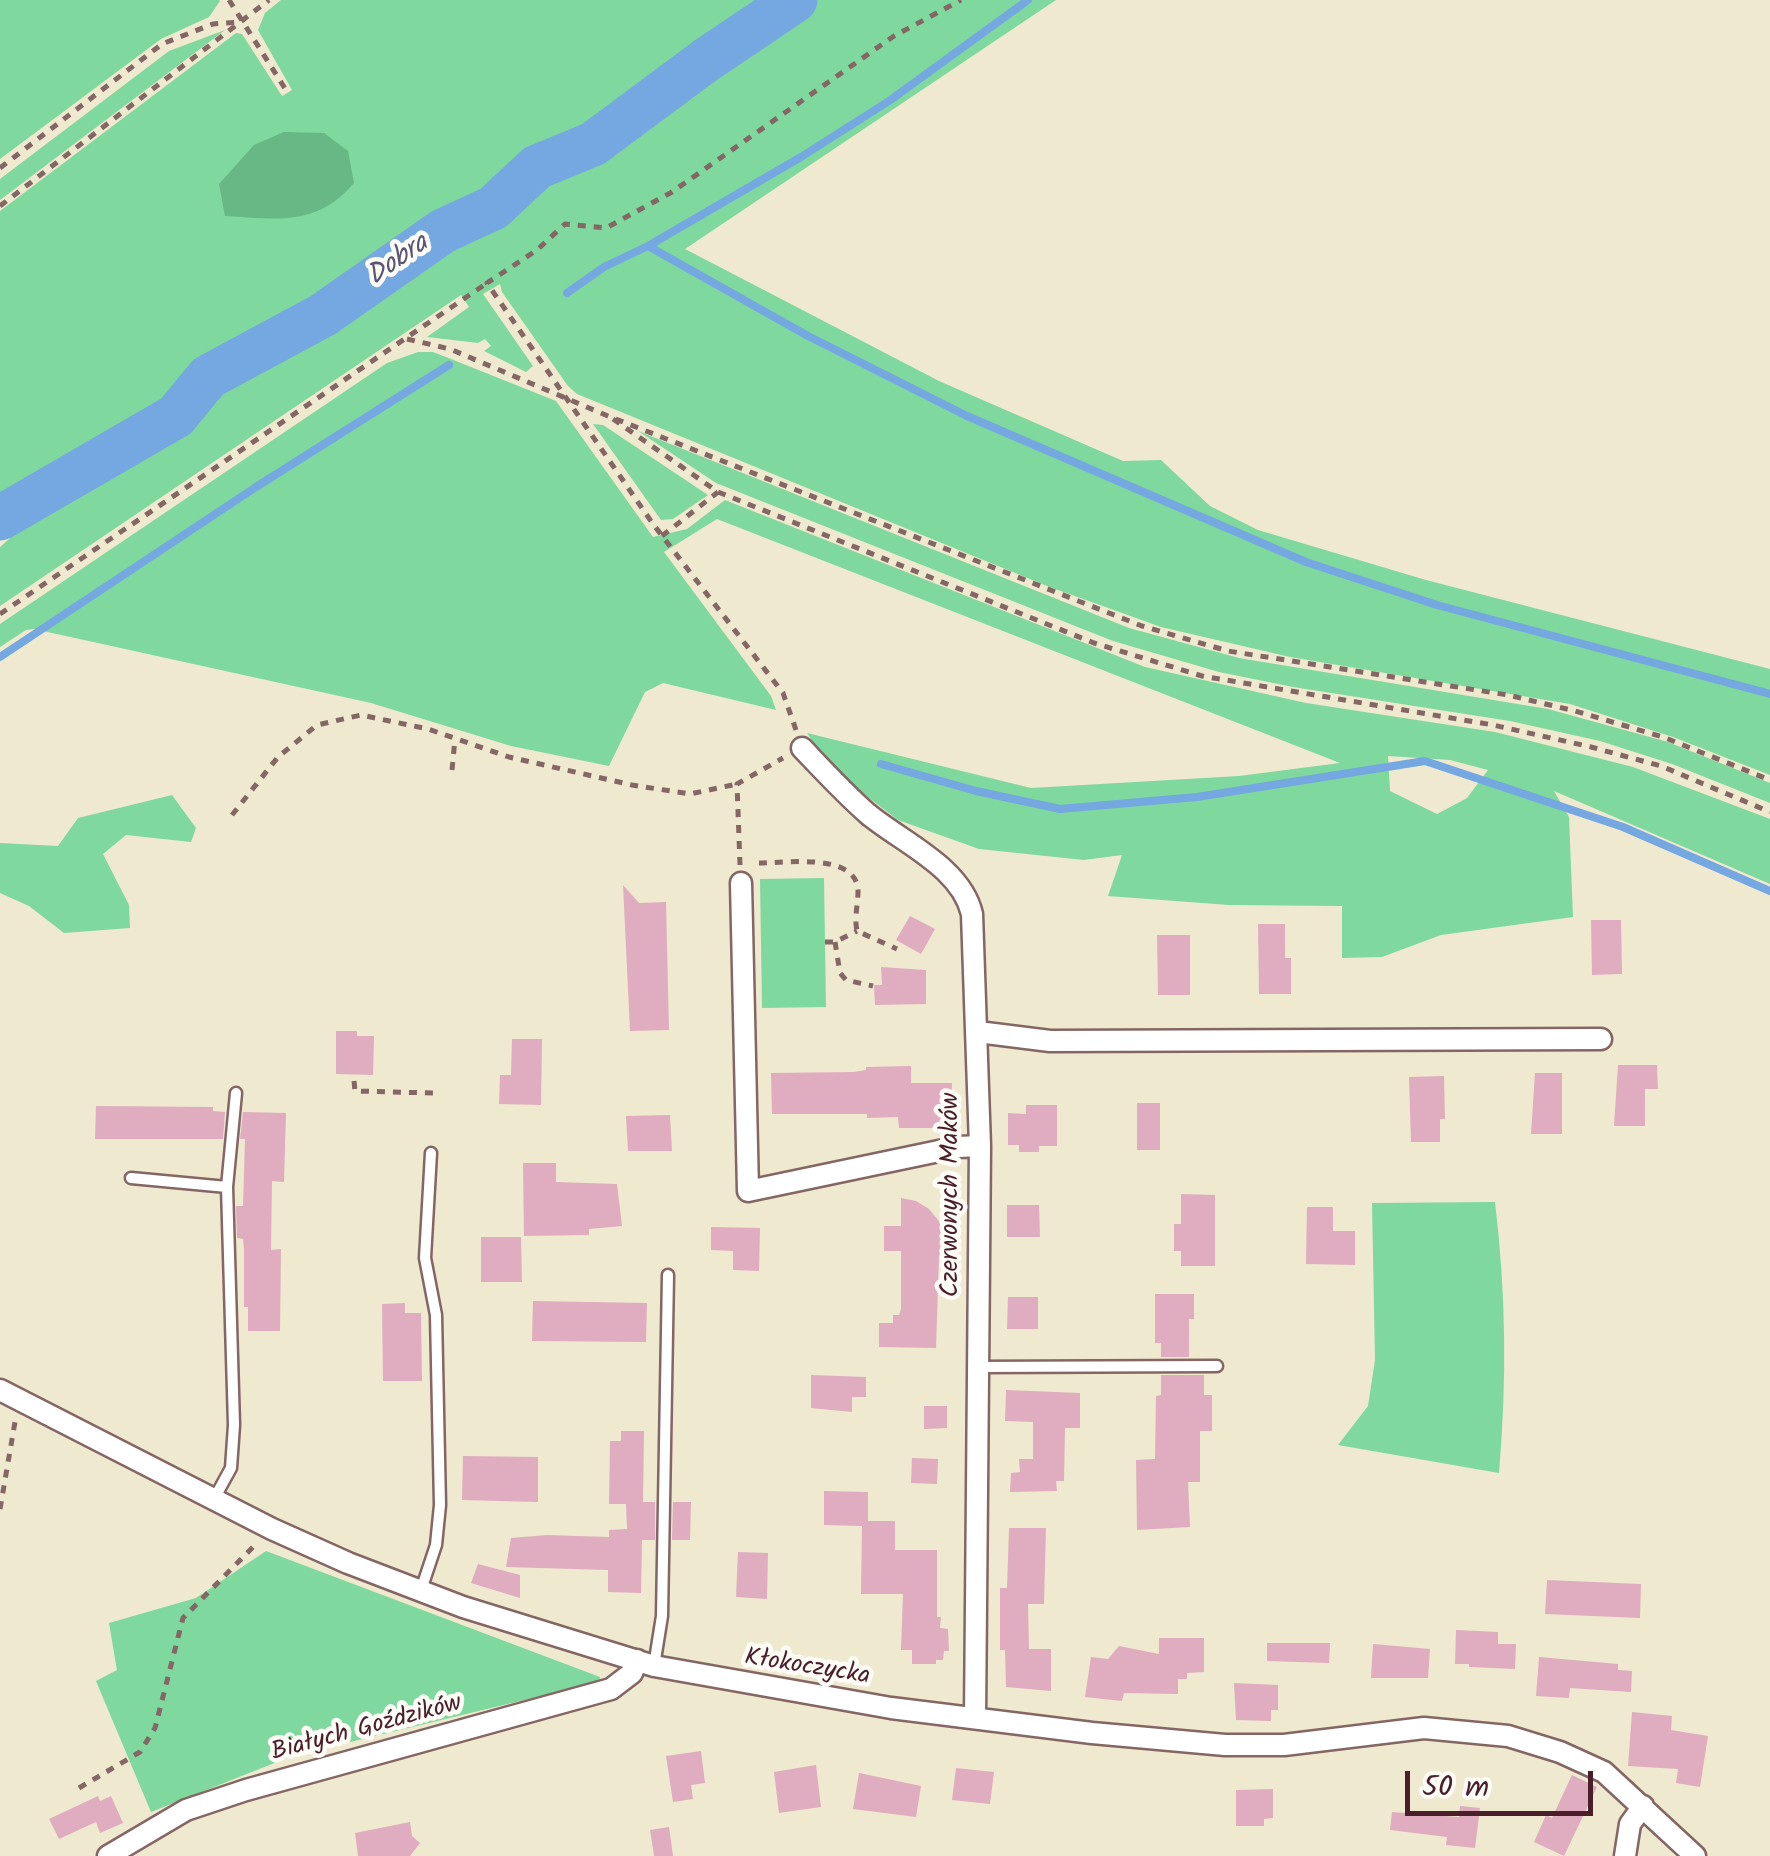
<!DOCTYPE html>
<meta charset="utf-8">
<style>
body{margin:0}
#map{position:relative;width:1770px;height:1856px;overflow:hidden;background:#efe9cf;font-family:Kalam,sans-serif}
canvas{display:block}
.scale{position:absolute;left:1405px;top:1771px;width:188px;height:45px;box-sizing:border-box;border:5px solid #4a1f2b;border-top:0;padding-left:12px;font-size:30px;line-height:35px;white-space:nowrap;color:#4a1f2b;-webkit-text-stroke:8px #fdfcf7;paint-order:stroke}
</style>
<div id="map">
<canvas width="1770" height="1856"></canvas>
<div class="scale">50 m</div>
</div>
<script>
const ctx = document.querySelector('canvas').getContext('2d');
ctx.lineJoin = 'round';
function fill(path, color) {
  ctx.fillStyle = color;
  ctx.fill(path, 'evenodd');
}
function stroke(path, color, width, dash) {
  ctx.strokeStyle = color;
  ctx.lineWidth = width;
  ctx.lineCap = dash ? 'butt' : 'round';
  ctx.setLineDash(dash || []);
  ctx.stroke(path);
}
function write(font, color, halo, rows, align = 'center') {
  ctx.font = font + ' Kalam,sans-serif';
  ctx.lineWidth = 9;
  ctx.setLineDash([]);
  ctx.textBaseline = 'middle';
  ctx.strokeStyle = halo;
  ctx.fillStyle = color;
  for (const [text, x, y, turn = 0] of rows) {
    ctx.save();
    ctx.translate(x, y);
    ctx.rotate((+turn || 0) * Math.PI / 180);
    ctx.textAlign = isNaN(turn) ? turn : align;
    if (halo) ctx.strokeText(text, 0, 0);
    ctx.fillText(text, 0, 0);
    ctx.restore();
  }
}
fill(new Path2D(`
 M0 0H219L220 1 209 17 161 39 0 159Z
 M281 0H790L647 97 609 130 555 145 521 167 491 195 439 216 415 240 0 504V211L236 33 242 34 282 96 292 90 258 30 265 13Z
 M807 0H1056L685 249 939 381 1123 461 1161 460 1210 506 1258 530 1426 580 1770 669V775L1673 737 1570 704 1290 657 1161 627 1047 586 577 394 568 386 502 292 500 284 483 294 533 366 526 372 484 351 491 346 485 339 478 343 427 337 469 307 461 295 0 606V547L26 524 183 429 239 379 379 292 443 243 501 209 554 168 609 142 765 26Z
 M225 30 0 200V179L169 51Z
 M418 352H433L451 359 556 401 653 537 687 529 725 500 1145 667 1306 703 1495 732 1633 767 1770 819V884L1554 791 1569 817 1573 917 1441 935 1382 957 1342 958V906L1229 905 1108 896 1122 855 1084 860 979 849 898 820 831 769 807 733 1031 788 1239 776 1340 763 717 519 664 552 771 696 776 710 663 683 645 692 609 766 511 746 371 703 34 629 26 630 0 647V624L387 363ZM1388 756 1450 760 1488 770 1467 798 1437 814 1390 791Z
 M593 424 603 425 708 495 673 519 661 520Z
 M638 431 1129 628 1239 658 1548 709 1668 742 1770 783V803L1672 764 1600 741 1510 721 1293 687 1219 672 1113 641 716 483Z
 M172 795 196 828 191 842 126 835 103 854 129 905 130 928 64 933 29 906 0 893V843L58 846 78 818Z
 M824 878 826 1007 762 1008 760 879Z
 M1495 1202C1506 1293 1507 1381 1499 1473L1338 1445 1368 1406 1375 1360 1372 1203Z
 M266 1551 600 1677 599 1682 292 1756 151 1812 96 1681 117 1670 109 1623 196 1598Z`), '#7fd89d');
fill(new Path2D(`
 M284 132 324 133 348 151 354 183C316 227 278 219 225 216L219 184 254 145Z`), '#67b884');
stroke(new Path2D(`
 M1028 0 889 101 801 157 648 246 808 336 967 416 1306 562 1437 605 1770 694
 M567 293 604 267 648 246
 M0 657 256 487 449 365
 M881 764 976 791 1060 809 1197 797 1425 761 1623 827 1770 891`), '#75a7e1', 8);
stroke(new Path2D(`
 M0 518 176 416 208 377 323 315 443 231 493 208 537 167 593 144 706 60 795 0`), '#75a7e1', 45);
fill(new Path2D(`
 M623 885 639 903 666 902 669 1030 630 1031Z
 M910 916 935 929 921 954 896 940Z
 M1591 920H1621L1622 974 1592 975Z
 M1258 924H1285V958H1291V994H1259Z
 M1157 935H1190V995H1158Z
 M881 967 926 970V1004L875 1005 874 985H882Z
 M336 1031H357V1036H374L373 1075 336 1074Z
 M512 1039H542L541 1105 499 1104 500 1075H511Z
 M1618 1065H1657L1658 1089H1645V1126H1614Z
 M911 1066V1083H952L951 1118H941V1128H899L898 1117 867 1118V1114H772L771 1073 854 1072 866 1070V1067Z
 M1535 1073H1562V1134H1531Z
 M1444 1076 1445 1119H1440V1142H1411L1409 1077Z
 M1137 1103H1160V1150H1137Z
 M1026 1105H1057V1146H1039V1152H1019V1145H1008V1113L1026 1114Z
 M96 1106 213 1107V1111L225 1112 223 1139H95Z
 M243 1112 286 1113 284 1182 272 1181 271 1250 281 1249 280 1331H248V1307H244V1249L243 1239 237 1238 236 1206H243L245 1139H240Z
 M670 1115 672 1151H628L626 1116Z
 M523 1163H556V1182L617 1184 622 1226 589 1229V1235L524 1236Z
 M1181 1194 1215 1195V1266H1181V1251H1174V1224H1181Z
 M901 1198 916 1201 929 1209 939 1221 944 1240 939 1257 936 1348 879 1347V1323H893V1315H899L901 1309V1251H884V1226H901Z
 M1007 1205H1039L1040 1237H1007Z
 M1307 1207H1333V1231H1355V1265L1306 1264Z
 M711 1227 760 1228 759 1271 733 1270V1251L711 1250Z
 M481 1237H521L522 1282H481Z
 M1155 1294H1194V1319H1189V1357H1161V1343H1155Z
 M1008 1297H1038V1329H1007Z
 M533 1301 647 1303 646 1342 532 1341Z
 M405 1303V1313H421L422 1381H383L382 1304Z
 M811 1375 866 1377V1397H852V1412L811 1408Z
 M1161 1375H1204V1395H1212V1431H1200V1482H1188L1190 1527 1137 1530 1136 1460 1155 1459 1156 1396 1161 1395Z
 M1006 1390 1080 1393V1428H1065L1064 1481H1056L1057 1491 1010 1492 1011 1473 1020 1472 1019 1459H1033V1422L1005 1421Z
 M924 1406H947V1428L924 1429Z
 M621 1431H644L643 1502H655V1540H642L641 1593 608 1592V1570L506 1567 511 1538 547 1535 609 1537V1530L627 1529 626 1504H609L610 1441H621Z
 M463 1456 538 1457V1502L462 1500Z
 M912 1458 938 1459 937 1484 911 1483Z
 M824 1491 868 1492V1521H895V1550H937V1617H941L940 1628 948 1629 949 1651H944L943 1660H936V1664H912V1650H901L903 1594H861L862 1526 824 1525Z
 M673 1502H691L690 1540H672Z
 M1009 1528H1046L1044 1604H1028L1029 1649H1051V1691L1006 1687 1005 1650H1000V1588H1007Z
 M738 1552 768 1553 767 1599 736 1597Z
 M478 1564 520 1575V1598L471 1583Z
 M1547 1580 1641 1584 1640 1618 1545 1614Z
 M1456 1630 1498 1632V1644H1516L1515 1669 1469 1667V1664H1455Z
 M1159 1638H1204V1672L1187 1673V1679H1178V1694L1124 1693 1122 1701 1085 1697 1091 1657 1108 1659 1119 1646 1159 1654Z
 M1267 1643H1330L1329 1663 1267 1661Z
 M1373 1644 1430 1649 1428 1678H1371Z
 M1539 1657 1618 1664V1670L1632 1671 1631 1692 1570 1688 1569 1698 1536 1696Z
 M1234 1683 1278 1685V1710H1271V1721L1236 1720Z
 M1632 1712 1672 1716 1671 1730 1708 1736 1700 1787 1676 1783 1678 1769 1628 1766Z
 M701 1751 705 1783 691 1785 693 1799 673 1802 666 1756Z
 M816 1765 821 1807 779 1813 774 1772Z
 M956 1768 994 1772 990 1804 952 1800Z
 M859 1773 921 1786 916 1817 853 1809Z
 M1572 1775 1597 1787 1564 1856 1534 1842 1546 1815 1552 1818Z
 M1273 1789V1818L1264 1819V1826H1236V1790Z
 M98 1796 100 1801 111 1796 123 1823 100 1833 96 1822 59 1839 49 1819Z
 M1460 1806 1480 1808 1475 1848 1446 1845 1447 1837 1390 1830 1392 1812 1459 1817Z
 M410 1822 412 1836 420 1843 410 1856H358L355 1833Z
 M669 1827 673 1856H654L650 1830Z`), '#dfacc0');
const service = new Path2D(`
 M131 1178 227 1187 234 1425 231 1468 214 1499
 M227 1187 236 1093
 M978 1367 1217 1366
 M421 1590 436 1545 440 1505 436 1315 425 1258 431 1153
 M654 1666 662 1616 668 1275`);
const minor = new Path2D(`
 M802 748C823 770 844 793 868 814 903 843 961 867 972 914L980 1146 975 1718
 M741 883 748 1191 958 1147 980 1146
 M978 1032 1050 1041 1601 1039
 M0 1390 272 1529 348 1563 463 1607 654 1666 891 1708 1092 1733 1225 1745H1284L1424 1728 1508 1736 1560 1752 1604 1772 1695 1856
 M108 1856 186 1810 246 1790 611 1689 632 1673 637 1660
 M1625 1856 1630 1824 1643 1806`);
stroke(service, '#846664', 15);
stroke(minor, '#846664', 25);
stroke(new Path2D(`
 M229 0 286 90
 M0 168 162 44 213 24 240 22
 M0 206 269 0
 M407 339 450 349 608 416 1142 626 1228 651 1508 695 1575 711 1663 737 1770 780
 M613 419 718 492 1094 643 1202 676 1493 725 1591 747 1661 766 1770 812
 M662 536 718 492
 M0 614 487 283
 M796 730 783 693 653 524 487 283 537 250 565 224 606 228 672 192 894 36 961 0
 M452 770 455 739
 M232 815 278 757 317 725 361 715 428 729 509 757 632 785 690 794 737 784
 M759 863C786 863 857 852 858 891 858 905 854 917 857 931L897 949
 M740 865 737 784 783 758
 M825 942H835L857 931
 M835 942 840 973 846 980 873 986
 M354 1081 355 1091 433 1093
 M0 1509 15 1422
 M79 1788 140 1752 155 1728 183 1618 255 1545`), '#846664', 5, [8, 8]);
stroke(service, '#fff', 10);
stroke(minor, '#fff', 20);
write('25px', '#4a1f2b', '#fdfcf7', [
 ["Czerwonych Maków",953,1195,-90],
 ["Kłokoczycka",807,1669,9],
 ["Białych Goździków",367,1730,-15]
]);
write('italic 28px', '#5b5574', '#fdfcf7', [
 ["Dobra",399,262,-35]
]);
</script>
